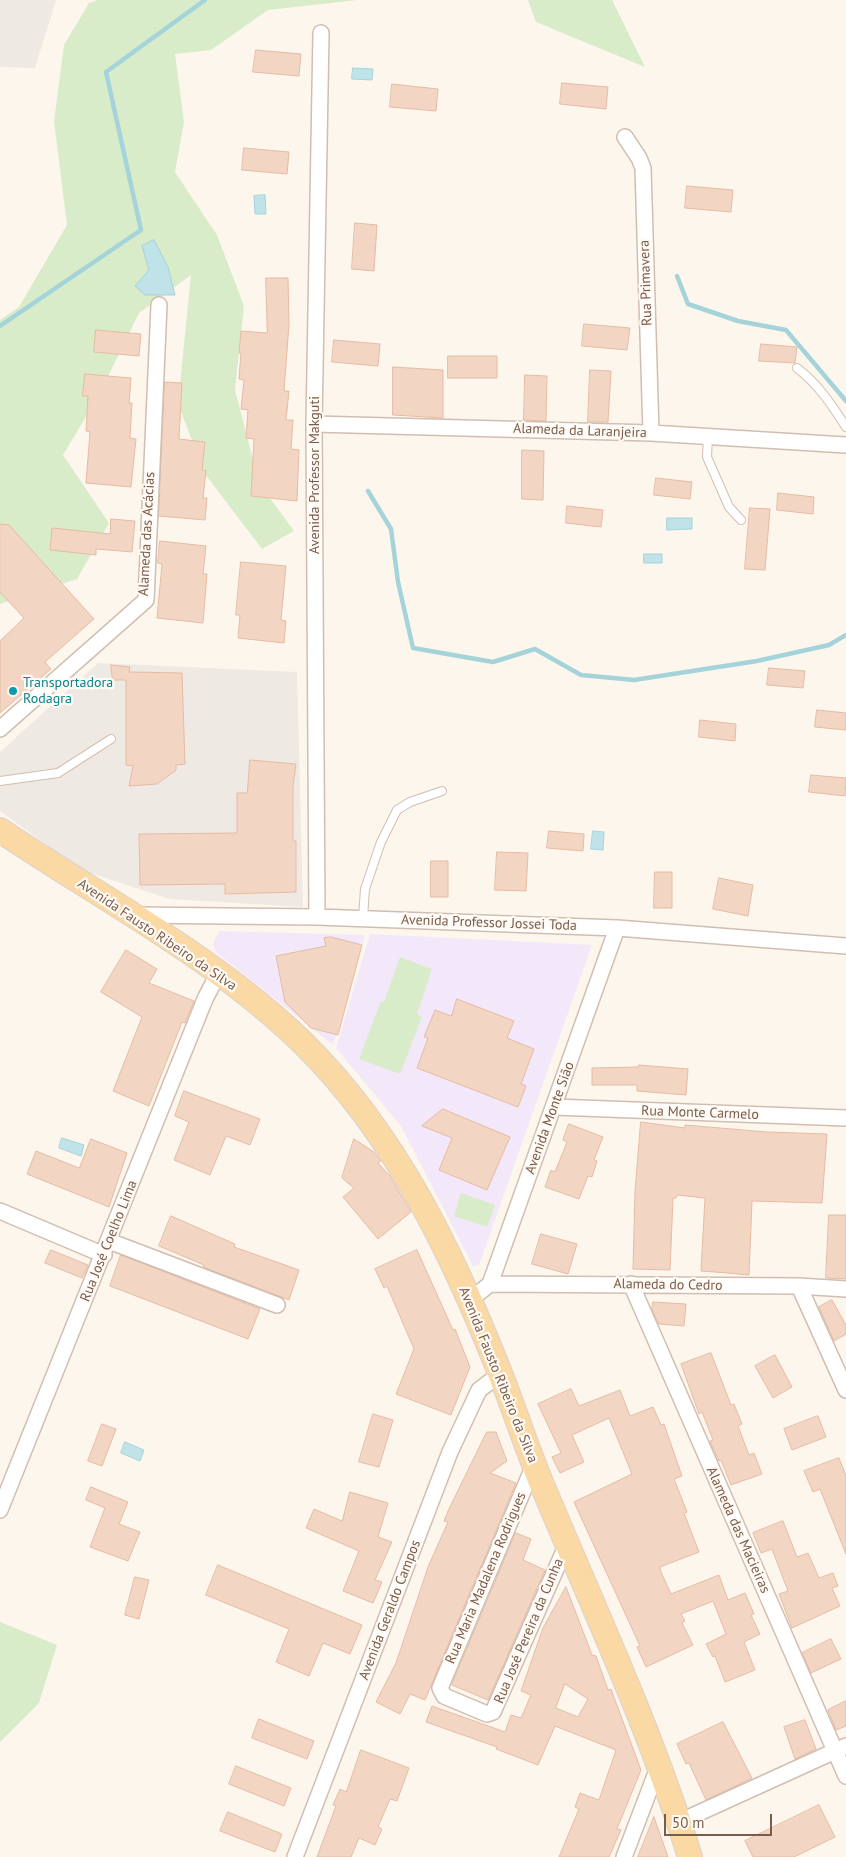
<!DOCTYPE html>
<meta charset="utf-8">
<style>
body{margin:0}
#map{position:relative;width:846px;height:1857px;overflow:hidden;background:#fdf6ec;font-family:"PT Sans",sans-serif}
canvas{display:block}
.scale{position:absolute;left:664px;top:1814px;width:108px;height:22px;box-sizing:border-box;border:2px solid #7a5c4d;border-top:0;padding-left:6px;font-size:15px;line-height:18px;white-space:nowrap;color:#7a5c4d;-webkit-text-stroke:4px #fffaf3;paint-order:stroke}
</style>
<div id="map">
<canvas width="846" height="1857"></canvas>
<div class="scale">50 m</div>
</div>
<script>
const ctx = document.querySelector('canvas').getContext('2d');
ctx.lineJoin = 'round';
function fill(path, color) {
  ctx.fillStyle = color;
  ctx.fill(path, 'evenodd');
}
function stroke(path, color, width, dash) {
  ctx.strokeStyle = color;
  ctx.lineWidth = width;
  ctx.lineCap = dash ? 'butt' : 'round';
  ctx.setLineDash(dash || []);
  ctx.stroke(path);
}
function write(font, color, halo, rows, align = 'center') {
  ctx.font = font + ' "PT Sans",sans-serif';
  ctx.lineWidth = 4.5;
  ctx.setLineDash([]);
  ctx.textBaseline = 'middle';
  ctx.strokeStyle = halo;
  ctx.fillStyle = color;
  for (const [text, x, y, turn = 0] of rows) {
    ctx.save();
    ctx.translate(x, y);
    ctx.rotate((+turn || 0) * Math.PI / 180);
    ctx.textAlign = isNaN(turn) ? turn : align;
    if (halo) ctx.strokeText(text, 0, 0);
    ctx.fillText(text, 0, 0);
    ctx.restore();
  }
}
fill(new Path2D(`
 M0 0H56L35 68 0 67Z
 M98 663 297 672 303 907 170 899 81 870 0 811V752Z`), '#efe9e4');
fill(new Path2D(`
 M219 931 365 935 333 1045 216 952 213 944Z
 M370 934 592 945 479 1265 473 1266 401 1126 336 1048Z`), '#f3e8fa');
fill(new Path2D(`
 M98 0H357L268 10 211 50 175 54 184 122 175 172 217 235 244 306 235 390 259 483 294 531 262 549 205 474 178 404 191 275 139 313 100 393 63 455 109 523 77 579 0 604V320L19 307 67 225 54 121 64 45 89 3Z
 M528 0H612L645 67 536 22Z
 M400 957 432 969 417 1014 422 1017 400 1074 359 1059 381 1001 384 1002Z
 M461 1193 495 1205 487 1227 454 1216Z
 M0 1622 57 1645 39 1703 0 1742Z`), '#d8ecc9');
const water = new Path2D(`
 M353 68 373 69 372 80 352 79Z
 M265 195 266 214H255L254 196Z
 M154 240 168 267 175 295H145L135 286 149 270 142 246Z
 M667 518H692V529L667 530Z
 M644 554H662V563H644Z
 M593 831 604 832 603 850 591 849Z
 M62 1138 84 1145 81 1156 59 1148Z
 M125 1442 144 1450 140 1461 121 1453Z`);
fill(water, '#bfe3e8');
stroke(water, '#a5d3da', 1);
stroke(new Path2D(`
 M677 276 688 304 738 321 786 330 846 401
 M0 326 141 230 106 72 205 0
 M368 491 391 529 398 582 413 648 493 662 535 649 581 675 634 680 757 661 829 645 846 635`), '#a5d3da', 4.5);
const building = new Path2D(`
 M256 50 301 54 299 76 253 72Z
 M562 83 608 87 606 109 560 104Z
 M392 84 438 89 436 111 390 107Z
 M244 148 289 152 287 174 242 170Z
 M687 186 733 190 731 212 685 208Z
 M355 223 377 225 374 271 352 269Z
 M266 278H288L289 324 284 391H289L286 420H293L291 449 299 450 297 501 251 496 254 439 246 438 248 410 241 409 244 380 239 379 241 353H239L241 331 267 333Z
 M584 324 630 328 627 350 582 346Z
 M96 330 141 334 139 356 94 352Z
 M334 340 380 344 378 366 332 362Z
 M761 344 797 347 795 363 759 361Z
 M448 356H497V378H448Z
 M393 367 443 370V418L393 415Z
 M590 370 611 371 608 422H588Z
 M85 374 131 378 129 403H132L130 438 136 439 131 487 86 483 90 432 86 431 88 396H83Z
 M525 375 547 376 546 421 524 420Z
 M165 382 182 383 179 439 205 442 202 470 206 471 203 498H207L205 520 159 516Z
 M522 450 544 451 543 500 522 499Z
 M656 478 692 482 690 499 654 495Z
 M778 493 814 497 813 514 777 510Z
 M567 506 603 510 601 527 566 523Z
 M750 508 770 509 765 570 745 569Z
 M111 519 135 521 132 552 96 549V555L50 550 52 528 110 534Z
 M0 524 9 525 94 619 45 662 51 669 0 713V641L24 618 0 592Z
 M160 541 206 546 203 574H207L203 623 157 618 162 564 158 563Z
 M241 562 286 566 281 620 286 621 284 643 238 638 240 615H236Z
 M111 665 130 667 129 672 182 673 185 764 176 765V770L157 784 129 786 133 766 126 765V680H113Z
 M769 668 805 671 803 688 767 685Z
 M817 710 846 713V730L815 727Z
 M700 720 736 724 735 741 699 737Z
 M250 760 296 764 293 786V841H296V892L225 894V884L140 885 139 834 237 833V793H247Z
 M811 775 846 778 845 796 809 792Z
 M549 831 584 834 583 851 547 848Z
 M497 852 528 853 526 891 495 890Z
 M431 861H448V897H431Z
 M655 872H672V908H654Z
 M719 878 753 885 748 916 713 909Z
 M331 937 362 945 338 1035 311 1028 285 1002 276 956 326 946 324 938Z
 M126 950 157 969 149 983 194 1001 185 1023 182 1022 149 1106 113 1091 142 1017 101 992Z
 M457 999 514 1021 507 1038 534 1049 521 1084 526 1086 518 1107 417 1068 428 1038 424 1037 435 1010 451 1016Z
 M639 1065 688 1069 686 1095 637 1091V1085H592V1068L638 1067Z
 M184 1091 260 1119 250 1145 226 1136 210 1175 174 1160 189 1122 175 1116Z
 M443 1109 510 1137 487 1190 439 1170 452 1138 422 1126Z
 M641 1122 685 1128V1125L767 1132 827 1134 822 1203 752 1201 749 1275 728 1273 701 1271 705 1198 677 1195 676 1198H673L670 1270 633 1269 635 1192Z
 M569 1124 603 1137 594 1160 597 1161 592 1177 588 1176 579 1199 545 1187 551 1170 555 1172 567 1142 563 1140Z
 M91 1139 127 1153 109 1207 27 1174 36 1151 79 1168Z
 M354 1139 374 1152 381 1161 378 1163 390 1176 411 1212 378 1239 343 1197 354 1188 342 1178Z
 M829 1215H846V1279L826 1278Z
 M171 1216 235 1244 234 1247 299 1270 289 1300 203 1267 204 1265 159 1246Z
 M541 1234 577 1244 568 1274 532 1264Z
 M51 1250 88 1265 82 1278 45 1263Z
 M417 1250 453 1330 455 1329 470 1367 451 1415 396 1394 414 1349 387 1286 384 1288 375 1269Z
 M121 1255 260 1309 248 1339 110 1286Z
 M832 1300 846 1325V1334L834 1341 819 1307Z
 M653 1302 686 1304 684 1326 659 1324 652 1310Z
 M711 1353 731 1405 734 1404 742 1424 738 1426 749 1455 754 1453 762 1474 731 1485 721 1460 719 1461 710 1441 713 1440 702 1412 699 1414 681 1364Z
 M775 1355 792 1387 773 1398 755 1366Z
 M571 1389 579 1406 620 1390 630 1416 653 1407 661 1425 664 1424 682 1476 674 1479 687 1512 684 1513 699 1552 660 1567 661 1572 671 1594 719 1575 728 1600 745 1593 754 1614 751 1615 760 1634 744 1642 755 1670 725 1682 715 1656 713 1657 706 1644 726 1634 713 1601 681 1614 685 1621 682 1623 693 1645 646 1667 637 1647 640 1646 574 1502 632 1474 609 1418 572 1435 584 1462 560 1473 552 1457 561 1453 538 1404Z
 M373 1414 393 1420 379 1467 359 1462Z
 M818 1416 826 1437 792 1450 784 1429Z
 M102 1424 116 1429 102 1466 88 1461Z
 M487 1432H496L507 1461 490 1473 516 1483 425 1700 410 1694 400 1714 376 1702 396 1663 428 1567 448 1522 444 1521 448 1511Z
 M839 1458 846 1476V1554L820 1489 813 1492 804 1471Z
 M91 1487 128 1502 119 1524 140 1532 128 1561 90 1547 105 1508 86 1500Z
 M350 1492 388 1503 378 1537 392 1542 375 1580 382 1582 373 1603 343 1591 359 1551 306 1528 314 1509 342 1521Z
 M783 1521 797 1557 808 1553 819 1578 833 1573 838 1586 832 1588 840 1606 792 1628 779 1594 788 1591 772 1549 761 1553 753 1533Z
 M516 1533 531 1539 523 1560 545 1570 488 1700 452 1685Z
 M218 1565 362 1625 350 1654 323 1643 309 1676 276 1662 289 1629 206 1595Z
 M135 1577 149 1580 139 1619 125 1615Z
 M566 1587 592 1655 596 1656 608 1690 611 1689 641 1770 617 1829 621 1830 609 1857H559L579 1809 575 1807 580 1793 599 1800 616 1750 555 1726 538 1765 496 1749 497 1747 426 1722 432 1706 505 1732 511 1715 521 1718 531 1695 521 1691 543 1628ZM565 1684 588 1699 578 1717 556 1708Z
 M831 1639 841 1659 811 1673 802 1653Z
 M846 1701V1726L836 1730 828 1710Z
 M259 1719 314 1741 307 1759 252 1738Z
 M805 1720 816 1749 795 1759 784 1727Z
 M723 1722 752 1778 706 1800 689 1763 686 1764 677 1744Z
 M361 1750 409 1768 397 1801 390 1799 378 1827 382 1829 375 1845 359 1838 351 1857H317L336 1806 333 1805 340 1789 346 1792Z
 M236 1766 291 1788 284 1806 229 1784Z
 M819 1805 835 1837 794 1857H753L745 1841Z
 M228 1812 282 1834 275 1852 220 1831Z
 M654 1817 668 1857H638Z`);
fill(building, '#f3d5c3');
stroke(building, '#e6bba3', 1);
const lane = new Path2D(`
 M797 368C818 384 832 405 846 427
 M708 436 707 457 729 507 741 520
 M0 781 58 773 111 739
 M363 918 365 889 381 842 397 810 410 802 442 791`);
const street = new Path2D(`
 M625 137 639 158 643 168 651 433
 M314 424 651 433 846 445
 M0 729 146 600 159 305
 M134 915 317 917 617 928 846 946
 M317 917 314 424 321 33
 M554 1107 846 1118
 M0 1211 104 1255
 M109 1241 277 1305
 M490 1284 799 1286 846 1289
 M631 1284 846 1776
 M799 1286 846 1390
 M470 1300 490 1284 617 928
 M534 1465 440 1688 444 1696 487 1714 493 1712 567 1544
 M0 1510 205 999 218 974
 M679 1822 846 1746
 M295 1857 450 1452 479 1390 500 1374
 M624 1857 659 1765`);
const primary = new Path2D(`
 M0 830C102 899 215 957 304 1044 396 1135 453 1254 500 1373 515 1411 527 1449 543 1487 594 1609 651 1730 690 1857`);
stroke(lane, '#d1beb0', 10);
stroke(street, '#d1beb0', 18);
stroke(primary, '#dad1cd', 26);
stroke(lane, '#fff', 8);
stroke(street, '#fff', 15);
stroke(primary, '#fbd9a5', 24);
for (const [x, y, r, color] of [
 [13,691,5,"#0f9aa8"]
]) {
  const dot = new Path2D();
  dot.arc(x, y, r, 0, 2 * Math.PI);
  ctx.fillStyle = color;
  ctx.fill(dot);
  stroke(dot, '#fffaf3', 2);
}
write('14px', '#7a5c4d', '#fffaf3', [
 ["Rua Primavera",646,283,-92],
 ["Alameda da Laranjeira",580,431,2],
 ["Avenida Professor Makguti",315,475,-90],
 ["Alameda das Acácias",147,534,-87],
 ["Avenida Professor Jossei Toda",489,923,2],
 ["Avenida Fausto Ribeiro da Silva",157,935,34],
 ["Rua Monte Carmelo",700,1113,2],
 ["Avenida Monte Sião",550,1118,-70],
 ["Rua José Coelho Lima",109,1241,-68],
 ["Alameda do Cedro",668,1285,1],
 ["Avenida Fausto Ribeiro da Silva",498,1375,68],
 ["Alameda das Macieiras",738,1530,66],
 ["Rua Maria Madalena Rodrigues",486,1578,-67],
 ["Avenida Geraldo Campos",390,1610,-69],
 ["Rua José Pereira da Cunha",529,1631,-67]
]);
write('14px', '#0d838f', '#fffaf3', [
 ["Transportadora",23,683],
 ["Rodagra",23,699]
], 'left');
</script>
